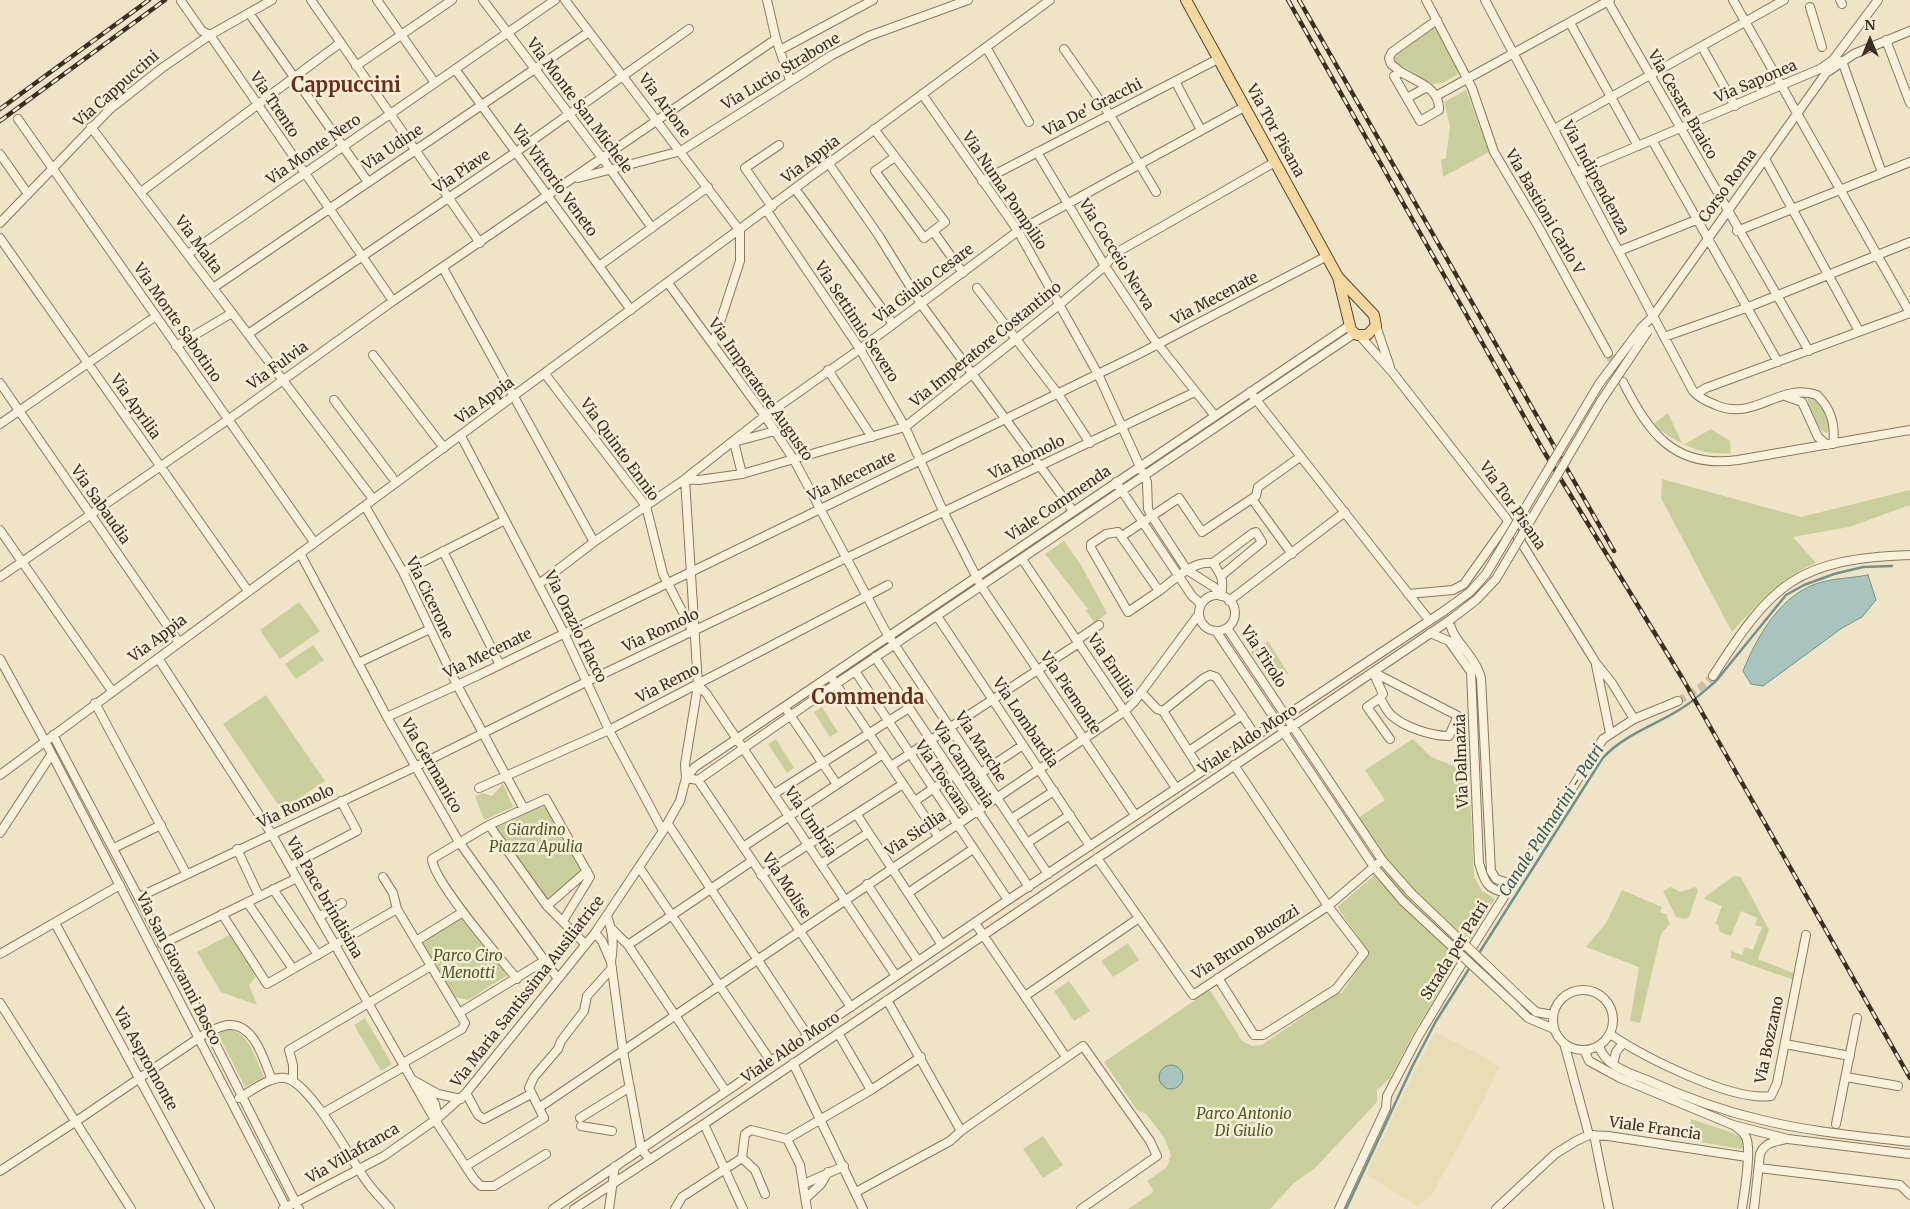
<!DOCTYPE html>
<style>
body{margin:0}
#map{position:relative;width:1910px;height:1209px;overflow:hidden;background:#f0e4c8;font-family:Merriweather,serif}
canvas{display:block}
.north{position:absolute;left:1845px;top:15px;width:50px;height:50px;-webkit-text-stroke:4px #f7eed8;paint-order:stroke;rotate:0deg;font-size:14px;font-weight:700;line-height:20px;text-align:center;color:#3d2e20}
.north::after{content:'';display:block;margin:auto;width:18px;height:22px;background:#3d2e20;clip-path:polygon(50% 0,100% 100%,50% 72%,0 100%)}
</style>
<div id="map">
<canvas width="1910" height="1209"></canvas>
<div class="north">N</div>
</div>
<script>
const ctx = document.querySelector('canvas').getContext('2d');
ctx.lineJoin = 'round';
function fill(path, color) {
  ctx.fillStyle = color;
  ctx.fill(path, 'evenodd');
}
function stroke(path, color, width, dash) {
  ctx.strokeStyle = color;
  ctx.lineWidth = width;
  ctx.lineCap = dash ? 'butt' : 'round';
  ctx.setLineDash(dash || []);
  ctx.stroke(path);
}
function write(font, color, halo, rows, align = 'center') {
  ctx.font = font + ' Merriweather,serif';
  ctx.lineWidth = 5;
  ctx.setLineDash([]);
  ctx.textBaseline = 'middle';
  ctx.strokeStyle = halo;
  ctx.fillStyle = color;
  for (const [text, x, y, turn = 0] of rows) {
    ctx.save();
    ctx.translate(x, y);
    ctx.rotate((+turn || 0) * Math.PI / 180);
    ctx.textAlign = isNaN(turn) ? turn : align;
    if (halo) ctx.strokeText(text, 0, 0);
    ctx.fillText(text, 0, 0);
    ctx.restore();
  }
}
fill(new Path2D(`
 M1435 1032 1492 1061 1499 1067 1483 1101 1431 1196 1417 1206 1366 1174 1415 1070Z`), '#e6deb5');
fill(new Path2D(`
 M1435 27 1459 73 1443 83 1427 84 1415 74 1391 59Z
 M1466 90 1489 152 1443 177 1441 160 1446 158 1450 126 1444 102Z
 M1811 397C1825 401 1829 416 1830 430L1827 433C1818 432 1806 406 1808 398Z
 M1668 413 1683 445 1711 429 1730 441 1731 453C1697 456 1680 443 1652 425Z
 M1662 479 1801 517 1910 490V505L1849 527 1793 537 1816 563C1780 577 1757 605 1732 632L1661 498Z
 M1064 541 1081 565 1107 613 1095 623 1086 611 1088 609 1045 554Z
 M299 602 320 631 280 659 260 630Z
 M1268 641 1288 673 1272 683 1251 652Z
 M313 645 324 660 296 679 285 664Z
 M266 695 325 781 282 810 223 724Z
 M822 707 838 732 830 737 814 712Z
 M776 739 794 768 787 773 768 744Z
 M1413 739 1431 757 1469 772 1474 877 1482 891 1495 899 1413 1034 1390 1078 1377 1090V1102L1315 1168 1293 1184 1270 1209H1128L1152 1193 1153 1189 1147 1181 1167 1167 1171 1155 1164 1137 1146 1114 1137 1110 1104 1062 1210 990 1242 1041 1252 1046 1262 1045 1336 994 1342 993 1369 952 1337 907 1389 863 1358 818 1385 800 1365 770Z
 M503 784 513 807 484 820 475 796 483 793 492 796Z
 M544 805 585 870 547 901 496 826Z
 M1734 876 1741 877 1769 930 1758 959 1793 973 1794 980 1731 958V951L1742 955 1745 947 1753 950 1762 927 1755 925 1757 918 1741 911 1731 936 1720 932 1718 924 1715 925 1722 906 1704 899 1705 897Z
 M1671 887 1680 892 1695 887 1698 890 1689 917 1685 919 1676 917 1663 891Z
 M1622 890 1662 907 1660 912 1666 914 1670 924 1661 934 1640 1023 1630 1021 1639 967 1586 947 1606 923Z
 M464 916 509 974 468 1000 455 997 421 941Z
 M231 934 257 975 249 985 257 1005 221 992 197 952Z
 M1128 943 1139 960 1113 977 1101 961Z
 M1069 981 1090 1011 1074 1021 1054 991Z
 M365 1018 392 1064 381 1071 354 1025Z
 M227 1029C250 1032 255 1058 264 1077L245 1087 218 1034Z
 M1691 1119 1733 1133 1743 1139 1744 1147 1741 1149 1688 1140Z
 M1043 1136 1063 1165 1043 1178 1023 1149Z`), '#c9cf9b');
const water = new Path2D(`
 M1868 575 1876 600 1862 617 1842 628 1763 686 1751 684 1743 671C1757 636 1782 592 1822 582 1836 578 1853 578 1868 575Z
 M1159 1077a12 12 0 1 1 24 0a12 12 0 1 1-24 0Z`);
fill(water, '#a9c4bc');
stroke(water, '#6f938a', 1);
stroke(new Path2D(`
 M1346 1209 1413 1065 1436 1021 1602 759C1622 736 1653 726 1679 710 1693 702 1704 691 1716 681L1786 595 1804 585 1834 574 1863 567 1892 566`), '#6f938a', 2.5);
stroke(new Path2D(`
 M1608 353 1621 378
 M1678 701 1700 688 1713 676`), '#ccc0a6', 8, [8, 4]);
const minor = new Path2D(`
 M311 0 480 243
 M377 0 435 83
 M483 0 603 159 652 228
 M565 0 740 231V261L713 344
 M767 0 776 39 790 80
 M1426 0 1472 88 1494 152 1538 226 1608 353
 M1485 0 1693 391C1698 397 1708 402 1716 405 1755 422 1779 382 1817 395 1831 409 1836 424 1833 444
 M1607 0 1809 351
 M1840 0 1842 4
 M181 1 202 31 210 35 393 301
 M1810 7 1822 47
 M249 13 368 182
 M1570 23 1638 146
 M1886 40 1910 103
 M986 47 1029 122
 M1702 47 1735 106
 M1064 49 1110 115 1156 192
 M780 50 873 0
 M1842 61 1882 173
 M356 66 452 0
 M455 69 631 310
 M1401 72C1417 82 1440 88 1439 110L1420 121 1394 76Z
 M1401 72 1391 64 1389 58 1392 52 1437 20
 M1175 81 1201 130
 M922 94 1018 231 1098 374 1147 482 1148 509 1151 515 1187 570 1214 587 1221 596
 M1436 96 1610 0
 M1407 98 1427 87
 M18 119 314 542
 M91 127 373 499
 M874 129 945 222 924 238 875 171 895 157
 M1554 129 1784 0
 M1652 140 1778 362
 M1037 152 1105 266 1153 338 1215 416
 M0 154 28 194
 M1765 159 1859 331
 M829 164 879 236 921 304 1073 511
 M1576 172 1820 69 1833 60 1878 0
 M578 178 681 151 832 55 869 36 968 0
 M982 181 1218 59
 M796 190 893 324
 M141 192 340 43
 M772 207 745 168 779 145
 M767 211 860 349 905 427 944 513 981 586 1135 815
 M0 223 110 109 162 68 210 35 272 0
 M933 231 963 273
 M1737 231 1910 162
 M0 238 248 591
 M1619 251 1696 220
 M188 254 555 0
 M599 266 708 187
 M443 268 594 542
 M668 283 765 416 794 460 886 632 1048 874
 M213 288 589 32
 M977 288 1058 394 1090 443
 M1376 326 1390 367
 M1642 327 1653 316 1826 73 1854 54 1910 31
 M248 334 516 152 689 29
 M1360 336 1393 373 1506 518 1596 663 1612 683 1634 719
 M1664 337 1746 308 1910 242
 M176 346 232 313
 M373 355 444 448
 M828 370 872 437
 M545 374 646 506 663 574 692 630
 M1623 382C1649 433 1674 469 1738 460L1910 430
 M0 383 178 641
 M1250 392 1429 620
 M1696 394 1706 388 1910 313 1733 0
 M1785 396 1802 402 1818 437 1827 445
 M334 400 392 477
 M0 424 156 316
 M461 436 564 633 609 730 663 831
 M742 474 734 442 775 431
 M1116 482 1192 596 1201 604
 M1252 499 1292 554
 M365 506 403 572 457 685 524 809
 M0 530 112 691
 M1118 532 1159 591 1128 612 1091 548V544L1106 534Z
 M1122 536 1179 498 1202 532 1256 496 1258 487 1300 457
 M443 551 500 665
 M300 553 387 717 459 842 558 979
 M1022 559 1176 788
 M1213 563 1253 533 1256 532 1262 542 1221 576
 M403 572 505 520
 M0 577 229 419 393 301 776 39
 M539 584 594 542 685 479 765 416 860 349 1018 231 1244 107
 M1159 591C1174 580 1193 560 1213 563 1222 576 1224 580 1221 596
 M1408 594 1453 590 1464 584 1508 522
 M1199 613a18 18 0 1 1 36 0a18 18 0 1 1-36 0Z
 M1229 601 1345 512
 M937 616 1090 846
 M1450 620C1449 638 1475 654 1481 678L1491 871 1496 879 1511 884
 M1227 628 1382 860 1411 893
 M1216 631 1374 867 1403 901
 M1430 633 1449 641 1471 672 1479 863C1484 880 1487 891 1506 892
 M1077 640 1099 625
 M875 657 1029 887
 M158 658 271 833 435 1120 474 1179 481 1186H494L546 1154
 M0 659 45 741 287 1209
 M358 663 430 629
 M1596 665 1610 733
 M855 671 1008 900
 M1373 672 1458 716 1449 736C1431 736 1404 727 1391 715 1386 710 1383 703 1380 698L1383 694Z
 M1713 676C1772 583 1797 559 1910 555
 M833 680 938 836
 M698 685 706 693 896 976
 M1141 692 1157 709 1163 711
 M1380 698 1367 707 1390 739
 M95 703 186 873
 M788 712 836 783
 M387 717 479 675 1137 355 1327 256
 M53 735 209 1031 299 1209
 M1189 751 1242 715
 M891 766 1079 643
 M1201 771 1163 711 1204 678 1210 675 1216 677 1255 735
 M981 773 1023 745
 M0 775 1050 0
 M686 778 685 764 698 685 685 479 699 480 742 474 905 427 1059 305 1105 266 1114 254 1275 162
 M686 778 698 780 836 684 1355 333
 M698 780 851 1007
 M479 788 609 730 888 585
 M774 794 909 708
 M915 801 953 775
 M857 815 942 945
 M1011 819 1054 791
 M668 824 808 1036
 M489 825 547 906 585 944
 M0 833 51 755
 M1027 843 1070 815
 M743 847 883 754
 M114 848 161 825
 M237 849 259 896
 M1097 858 1193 995 1328 906 1382 860
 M822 863 868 833
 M290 866 357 831 341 801
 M639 867 770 1060
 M761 875 903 784
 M383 877 393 893 397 909 465 1023 462 1029 403 1063
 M867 884 918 961
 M273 889 318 955
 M908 893 973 849
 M139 897 415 767 586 682 1195 392
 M247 902 293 969
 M547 906 587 871
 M222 914 267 984 397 909
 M607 916C613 933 614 944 611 962
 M319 917 342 903
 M55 923 210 1209
 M975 923 1066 1057
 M613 930 628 945 725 1090
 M595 933 602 941 611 962 623 1051 641 1148 649 1159
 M416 941 463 912
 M162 944 297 878
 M628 945 752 861
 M0 954 120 885
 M1218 978 1254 1035H1263L1336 989 1364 953 1328 906 1234 765
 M517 979C500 958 433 881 432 859L489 825 546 799 590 877 563 921
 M1553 1020a30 30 0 1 1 60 0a30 30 0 1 1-60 0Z
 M1025 996 1139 918
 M887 1000 961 1131
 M1523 1000 1536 1012 1553 1015
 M0 1003 131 1209
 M1516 1006 1528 1018 1554 1029
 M459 1013 544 961
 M838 1033 871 1090
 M1610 1034C1642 1056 1732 1102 1771 1096L1777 1083 1806 935
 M1564 1043 1589 1135
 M1785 1044 1850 1056
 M1599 1046C1605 1066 1629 1073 1647 1080 1684 1097 1723 1111 1762 1120 1811 1132 1861 1136 1910 1142
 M1584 1050 1589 1061 1620 1078 1733 1125 1788 1139 1910 1154
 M793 1063 863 1209
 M1613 1064 1616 1052 1623 1043
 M1846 1077 1898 1086
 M293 1080V1065L289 1050 431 966
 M413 1080 438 1094 461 1099
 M424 1087 435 1104 438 1118
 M466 1093 478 1115 484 1119 531 1094
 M239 1098C252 1091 270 1076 285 1078 310 1082 350 1158 365 1179 372 1190 382 1199 390 1209
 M540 1107 1125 711 1134 702 1199 614
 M323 1113 405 1066
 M580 1118 630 1087
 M704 1124 743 1209
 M1836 1124 1857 1018
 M581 1126 612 1131
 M1735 1126C1739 1129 1744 1133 1746 1137 1752 1151 1744 1194 1742 1209
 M1594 1135 1609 1209
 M787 1139 871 1090 921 1057
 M742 1158 755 1170 765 1194
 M466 1166 544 1118 529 1088 534 1077 558 1049 561 1041 584 1011 587 996 612 968
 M1759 1168 1900 1185 1910 1195
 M0 1171 75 1122 209 1031C215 1029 222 1026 228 1025 255 1023 264 1061 272 1080
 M804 1184 844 1166
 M856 1192 950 1141 961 1131 1083 1046 1150 1141 1157 1156 1081 1209
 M806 1198 821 1184 828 1172
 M283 1209 384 1156 438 1118 466 1093 595 933 663 831 680 801 686 778 695 767 1350 325
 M553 1209 1008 900 1444 611
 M574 1209 704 1124 1450 620
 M609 1209 615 1166
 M675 1209 682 1197 742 1158 745 1134 751 1130 787 1139 800 1165 807 1209
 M1339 1209 1386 1108 1387 1096 1418 1037 1458 970 1603 739 1634 719 1678 701
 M1496 1209 1555 1154 1576 1141 1589 1135 1608 1136 1747 1157
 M1754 1209 1760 1154C1765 1142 1775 1142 1786 1139`);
const major = new Path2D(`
 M1186 0 1338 277 1351 330 1357 335H1367L1376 326 1374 315 1338 277`);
stroke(minor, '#8d765c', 10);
stroke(major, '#5b4430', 12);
stroke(minor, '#faf1dc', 8);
stroke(major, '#f3d9a0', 10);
const rail = new Path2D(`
 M1288 0 1543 450 1684 681 1910 1078
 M1299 0 1614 551
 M0 109 149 0
 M0 121 165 0`);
stroke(rail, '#3d2e20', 4.5);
stroke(rail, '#f7eed8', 2.5, [8]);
const minorBridge = new Path2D(`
 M1444 611 1470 592 1486 574 1599 384 1642 327
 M1450 620 1476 600 1496 579 1601 401 1648 331
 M1411 893 1523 1000
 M1403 901 1516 1006`);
stroke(minorBridge, '#8d765c', 10, []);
stroke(minorBridge, '#faf1dc', 8);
write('15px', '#3d2e20', '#f7eed8', [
 ["Via Lucio Strabone",781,72,-31],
 ["Via Saponea",1756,82,-23],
 ["Via Cappuccini",117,89,-41],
 ["Via Trento",274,105,56],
 ["Via Cesare Braico",1682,105,60],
 ["Via Monte San Michele",579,106,53],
 ["Via Arione",664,106,53],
 ["Via De' Gracchi",1093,108,-27],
 ["Via Tor Pisana",1275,131,61],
 ["Via Udine",393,148,-34],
 ["Via Monte Nero",314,150,-35],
 ["Via Appia",811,160,-37],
 ["Via Piave",462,172,-34],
 ["Via Indipendenza",1595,178,62],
 ["Via Vittorio Veneto",554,181,54],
 ["Corso Roma",1728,186,-54],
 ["Via Numa Pompilio",1004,191,56],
 ["Via Bastioni Carlo V",1544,212,60],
 ["Via Malta",198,245,53],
 ["Via Cocceio Nerva",1116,255,58],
 ["Via Giulio Cesare",924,284,-37],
 ["Via Mecenate",1215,299,-28],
 ["Via Settimio Severo",856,322,57],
 ["Via Monte Sabotino",177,323,55],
 ["Via Imperatore Costantino",986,345,-39],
 ["Via Fulvia",278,366,-36],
 ["Via Imperatore Augusto",760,390,55],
 ["Via Appia",485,401,-36],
 ["Via Aprilia",135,407,55],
 ["Via Quinto Ennio",619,450,54],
 ["Via Romolo",1027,458,-26],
 ["Via Mecenate",852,477,-26],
 ["Viale Commenda",1059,504,-34],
 ["Via Sabaudia",100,505,55],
 ["Via Tor Pisana",1512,506,55],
 ["Via Cicerone",429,598,64],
 ["Via Orazio Flacco",575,627,64],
 ["Via Romolo",661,631,-25],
 ["Via Appia",158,639,-37],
 ["Via Mecenate",488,654,-26],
 ["Via Tirolo",1263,657,57],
 ["Via Emilia",1111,666,56],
 ["Via Remo",668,684,-27],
 ["Via Piemonte",1070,693,56],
 ["Via Lombardia",1025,723,56],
 ["Viale Aldo Moro",1248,740,-33],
 ["Via Marche",980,747,57],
 ["Via Dalmazia",1462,761,-92],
 ["Via Campania",963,765,57],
 ["Via Germanico",431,766,60],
 ["Via Toscana",942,778,56],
 ["Via Romolo",296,807,-25],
 ["Via Umbria",810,822,56],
 ["Via Sicilia",916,834,-34],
 ["Via Molise",786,886,56],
 ["Via Pace brindisina",324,898,60],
 ["Via Bruno Buozzi",1246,943,-33],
 ["Strada per Patri",1455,951,-58],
 ["Via San Giovanni Bosco",178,969,63],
 ["Via Maria Santissima Ausiliatrice",528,992,-52],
 ["Via Bozzano",1770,1040,-78],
 ["Viale Aldo Moro",791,1048,-34],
 ["Via Aspromonte",145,1059,61],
 ["Viale Francia",1655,1129,8],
 ["Via Villafranca",353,1154,-30]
]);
write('italic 15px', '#4d5a26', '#f7eed8', [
 ["Giardino",536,831],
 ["Piazza Apulia",536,848],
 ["Parco Ciro",468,957],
 ["Menotti",468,974],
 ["Parco Antonio",1244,1115],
 ["Di Giulio",1244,1132]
]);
write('italic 16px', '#2f5d5a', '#f7eed8', [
 ["Canale Palmarini - Patri",1552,821,-57]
]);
write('bold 20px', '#6b2e1e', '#f7eed8', [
 ["Cappuccini",346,86],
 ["Commenda",868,698]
]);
</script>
